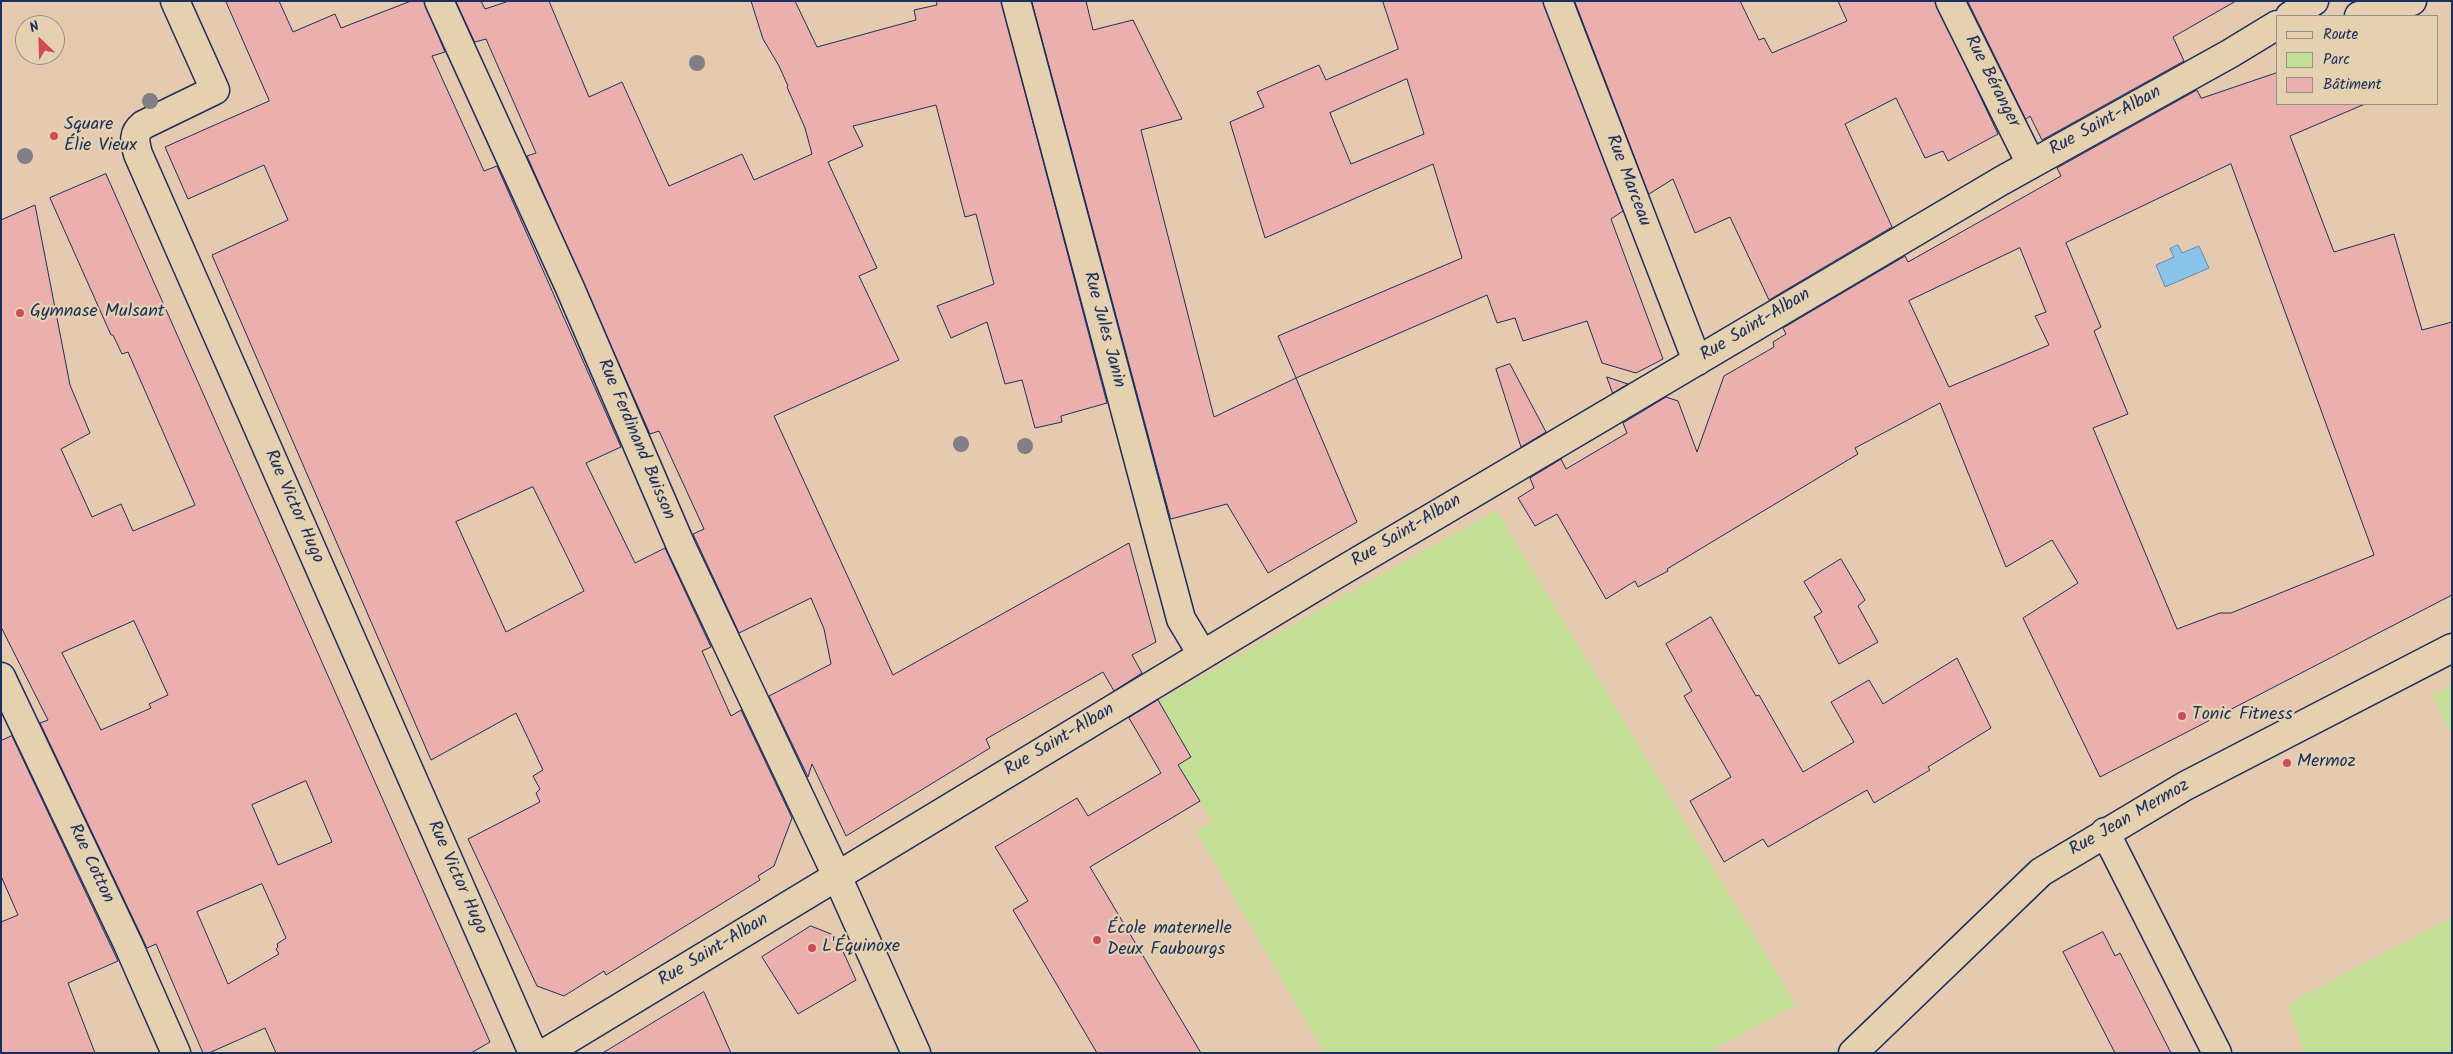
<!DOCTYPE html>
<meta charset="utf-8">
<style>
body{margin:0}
#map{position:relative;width:2453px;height:1054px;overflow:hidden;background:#e6caaf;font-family:Kalam,sans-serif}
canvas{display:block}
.frame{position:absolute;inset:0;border:2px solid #1b2f5e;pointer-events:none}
.legend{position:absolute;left:2276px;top:15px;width:162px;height:90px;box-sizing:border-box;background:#e5d1af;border:1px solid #94908f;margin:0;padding:6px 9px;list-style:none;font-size:15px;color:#1b2f5e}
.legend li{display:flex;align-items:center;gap:10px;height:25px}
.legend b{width:25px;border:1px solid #94908f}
.north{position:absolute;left:15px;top:15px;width:50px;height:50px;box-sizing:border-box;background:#e5d1af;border:1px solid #94908f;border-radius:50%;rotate:336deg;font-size:14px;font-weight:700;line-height:20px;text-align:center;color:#1b2f5e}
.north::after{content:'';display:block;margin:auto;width:18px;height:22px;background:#d1495b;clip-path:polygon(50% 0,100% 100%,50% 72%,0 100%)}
</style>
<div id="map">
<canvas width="2453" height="1054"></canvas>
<div class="frame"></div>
<ul class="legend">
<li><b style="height:6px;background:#e5d1af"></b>Route</li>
<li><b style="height:14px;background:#c3de95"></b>Parc</li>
<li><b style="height:14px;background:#ebb0ad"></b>Bâtiment</li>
</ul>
<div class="north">N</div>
</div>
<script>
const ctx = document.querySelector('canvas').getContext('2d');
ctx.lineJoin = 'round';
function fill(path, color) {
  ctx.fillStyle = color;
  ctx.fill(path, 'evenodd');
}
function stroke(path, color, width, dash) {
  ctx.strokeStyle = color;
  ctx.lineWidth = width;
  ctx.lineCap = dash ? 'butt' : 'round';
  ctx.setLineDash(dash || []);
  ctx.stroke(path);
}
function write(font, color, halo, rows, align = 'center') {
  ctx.font = font + ' Kalam,sans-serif';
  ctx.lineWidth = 4.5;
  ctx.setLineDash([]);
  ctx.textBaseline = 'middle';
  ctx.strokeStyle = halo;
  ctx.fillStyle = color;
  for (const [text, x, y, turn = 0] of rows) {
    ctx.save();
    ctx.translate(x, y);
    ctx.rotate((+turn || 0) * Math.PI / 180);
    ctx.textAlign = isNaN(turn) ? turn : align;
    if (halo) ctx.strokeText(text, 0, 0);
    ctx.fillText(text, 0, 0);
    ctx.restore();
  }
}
fill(new Path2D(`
 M1496 510 1796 1005 1707 1053H1324L1196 831 1212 822 1183 773 1170 770 1191 757 1158 701Z
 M2452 685V735L2432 696Z
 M2452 917V1053H2304L2288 1004Z`), '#c3de95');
const water = new Path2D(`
 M2178 245 2182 253 2199 246 2209 268 2165 287 2156 265 2174 257 2170 249Z`);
fill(water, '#8ac4e9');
stroke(water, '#5e88b1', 1);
const building = new Path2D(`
 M226 1H279L293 32 335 14 341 28 411 1H424L445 52 432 56 484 171 497 166 621 447 586 463 635 563 665 548 711 647 702 651 731 716 741 710 792 818 774 866 758 876 760 880 606 975 604 971 564 996 537 986 468 839 540 802 536 793 540 789 533 776 543 770 516 713 431 760 212 255 288 220 264 165 188 199 165 147 269 101ZM533 487 584 591 506 632 456 522Z
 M456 1H481L485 9 509 1H549L589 97 622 82 669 186 742 154 754 180 812 154 805 128 787 87 788 86 779 66 763 39 751 1H795L817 47 916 20 914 10 937 5 936 1H1001L1107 403 1061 416 1062 422 1035 428 1022 380 1005 384 987 322 951 338 937 306 994 284 976 214 965 217 936 105 853 126 863 146 828 162 877 268 859 276 899 360 774 416 893 675 1129 543 1156 642 1132 655 1142 673 1114 691 1103 672 986 739 990 748 846 836 812 764 808 777 769 696 831 664 824 629 811 598 739 633 693 534 704 529 659 431 650 434 527 156 536 153 486 39 475 42Z
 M1032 1H1086L1093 30 1133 20 1182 119 1141 130 1214 417 1296 378 1357 522 1268 573 1227 504 1171 519Z
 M1383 1H1543L1623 211 1611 219 1663 359 1636 373 1602 363 1587 321 1523 341 1515 318 1497 323 1487 295 1296 378 1278 336 1462 258 1433 164 1265 238 1230 122 1264 107 1257 92 1319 65 1326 80 1398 49ZM1407 79 1424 134 1351 164 1330 113Z
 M1575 1H1740L1759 40 1764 38 1772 53 1847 21 1838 1H1935L1998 134 1948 161 1943 151 1925 158 1896 98 1845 124 1892 227 1769 300 1730 217 1695 233 1673 179 1649 194Z
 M1968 1H2236L2173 37 2184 61 2042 140 2030 116 2026 119Z
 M2277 73V104H2365L2290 136 2334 252 2394 234 2422 330 2452 322V595L2100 777 2023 618 2078 583 2052 540 2006 567 1940 403 1855 448 1858 454 1667 569 1668 571 1638 587 1635 581 1606 599 1557 514 1535 526 1518 498 1534 488 1530 478 1561 459 1566 469 1627 433 1623 423 1666 397 1678 401 1697 452 1724 376 1774 347 1773 342 1786 334 1783 328 1905 256 1908 262 2061 176 2057 168 2197 90 2201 98ZM2231 164 2374 555 2231 613H2220L2177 629 2093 428 2128 414 2094 331 2101 327 2066 243ZM2020 248 2046 312 2035 316 2049 345 1949 387 1909 301Z
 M106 174 490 1042 471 1053H276L265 1028 209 1053H203L156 944 147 948 40 723 48 720 1 627V220L35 205 70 385 90 433 61 449 92 517 121 504 133 531 195 505 128 352 122 354 113 335H111L50 198ZM134 621 168 695 149 704 151 708 101 730 62 653ZM306 781 332 842 278 865 252 805ZM262 884 286 938 277 944 278 947 276 949 279 954 228 984 197 912Z
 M1510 364 1546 432 1521 447 1496 369Z
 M1607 377 1628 384 1613 393Z
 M1841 559 1865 600 1858 606 1878 642 1839 664 1814 617 1822 612 1804 582Z
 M1711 617 1756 696 1759 695 1803 772 1854 742 1831 702 1869 680 1883 704 1957 658 1991 728 1928 767 1930 770 1874 803 1867 790 1768 847 1763 839 1724 862 1690 801 1731 777 1684 696 1692 691 1666 644Z
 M1158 700 1191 757 1178 765 1200 801 1090 867 1201 1053H1097L1013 910 1028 901 995 847 1077 798 1088 816 1161 773 1129 718Z
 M12 736 118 961 68 983 95 1053H1V922L18 915 1 876V741Z
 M811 926 836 936 856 980 798 1014 762 957Z
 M2103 932 2115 956 2120 953 2171 1053H2115L2063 952Z
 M704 992 731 1053H603Z`);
fill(building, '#ebb0ad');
stroke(building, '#1b2f5e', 1);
const street = new Path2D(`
 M175 1 215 90 143 125C132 134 135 142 138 154L533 1053
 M439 1 570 288 681 546 837 876 916 1053
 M1016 1 1181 619 1202 654
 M1558 1 1697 361
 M1950 1 2031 164
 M2359 16 2412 1
 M1 677 128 944 176 1053
 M2105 832 2217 1053
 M1853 1053 2041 872 2185 786 2452 648`);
const secondary = new Path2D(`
 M2290 16 2314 1
 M545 1053 1328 579 2001 181 2231 53 2277 25`);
stroke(street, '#1b2f5e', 31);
stroke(secondary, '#1b2f5e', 31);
stroke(street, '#e5d1af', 28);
stroke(secondary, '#e5d1af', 28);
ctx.fillStyle = '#807e86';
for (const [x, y] of [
 [697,63],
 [150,101],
 [25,156],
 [961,444],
 [1025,446]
]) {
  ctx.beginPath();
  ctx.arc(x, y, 8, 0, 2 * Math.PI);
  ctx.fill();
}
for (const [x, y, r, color] of [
 [54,136,5,"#d1495b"],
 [20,313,5,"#d1495b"],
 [2182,716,5,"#d1495b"],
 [2287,763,5,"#d1495b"],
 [1097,940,5,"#d1495b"],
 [812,948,5,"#d1495b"]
]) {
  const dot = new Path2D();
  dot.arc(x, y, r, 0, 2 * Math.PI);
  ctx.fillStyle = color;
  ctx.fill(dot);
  stroke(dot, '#e5d1af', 2);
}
write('18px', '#1b2f5e', '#e5d1af', [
 ["Rue Béranger",1991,82,63],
 ["Rue Saint-Alban",2106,122,-29],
 ["Rue Marceau",1627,181,69],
 ["Rue Saint-Alban",1756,326,-31],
 ["Rue Jules Janin",1103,330,75],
 ["Rue Ferdinand Buisson",635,440,67],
 ["Rue Victor Hugo",293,507,66],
 ["Rue Saint-Alban",1407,532,-31],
 ["Rue Saint-Alban",1060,741,-31],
 ["Rue Jean Mermoz",2130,819,-30],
 ["Rue Cotton",90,864,65],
 ["Rue Victor Hugo",456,878,66],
 ["Rue Saint-Alban",714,951,-31]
]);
write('18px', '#1b2f5e', '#e5d1af', [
 ["Square",64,126],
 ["Élie Vieux",64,147],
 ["Gymnase Mulsant",30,313],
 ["Tonic Fitness",2192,716],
 ["Mermoz",2297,763],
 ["École maternelle",1107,930],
 ["Deux Faubourgs",1107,951],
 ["L'Équinoxe",822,948]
], 'left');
</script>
